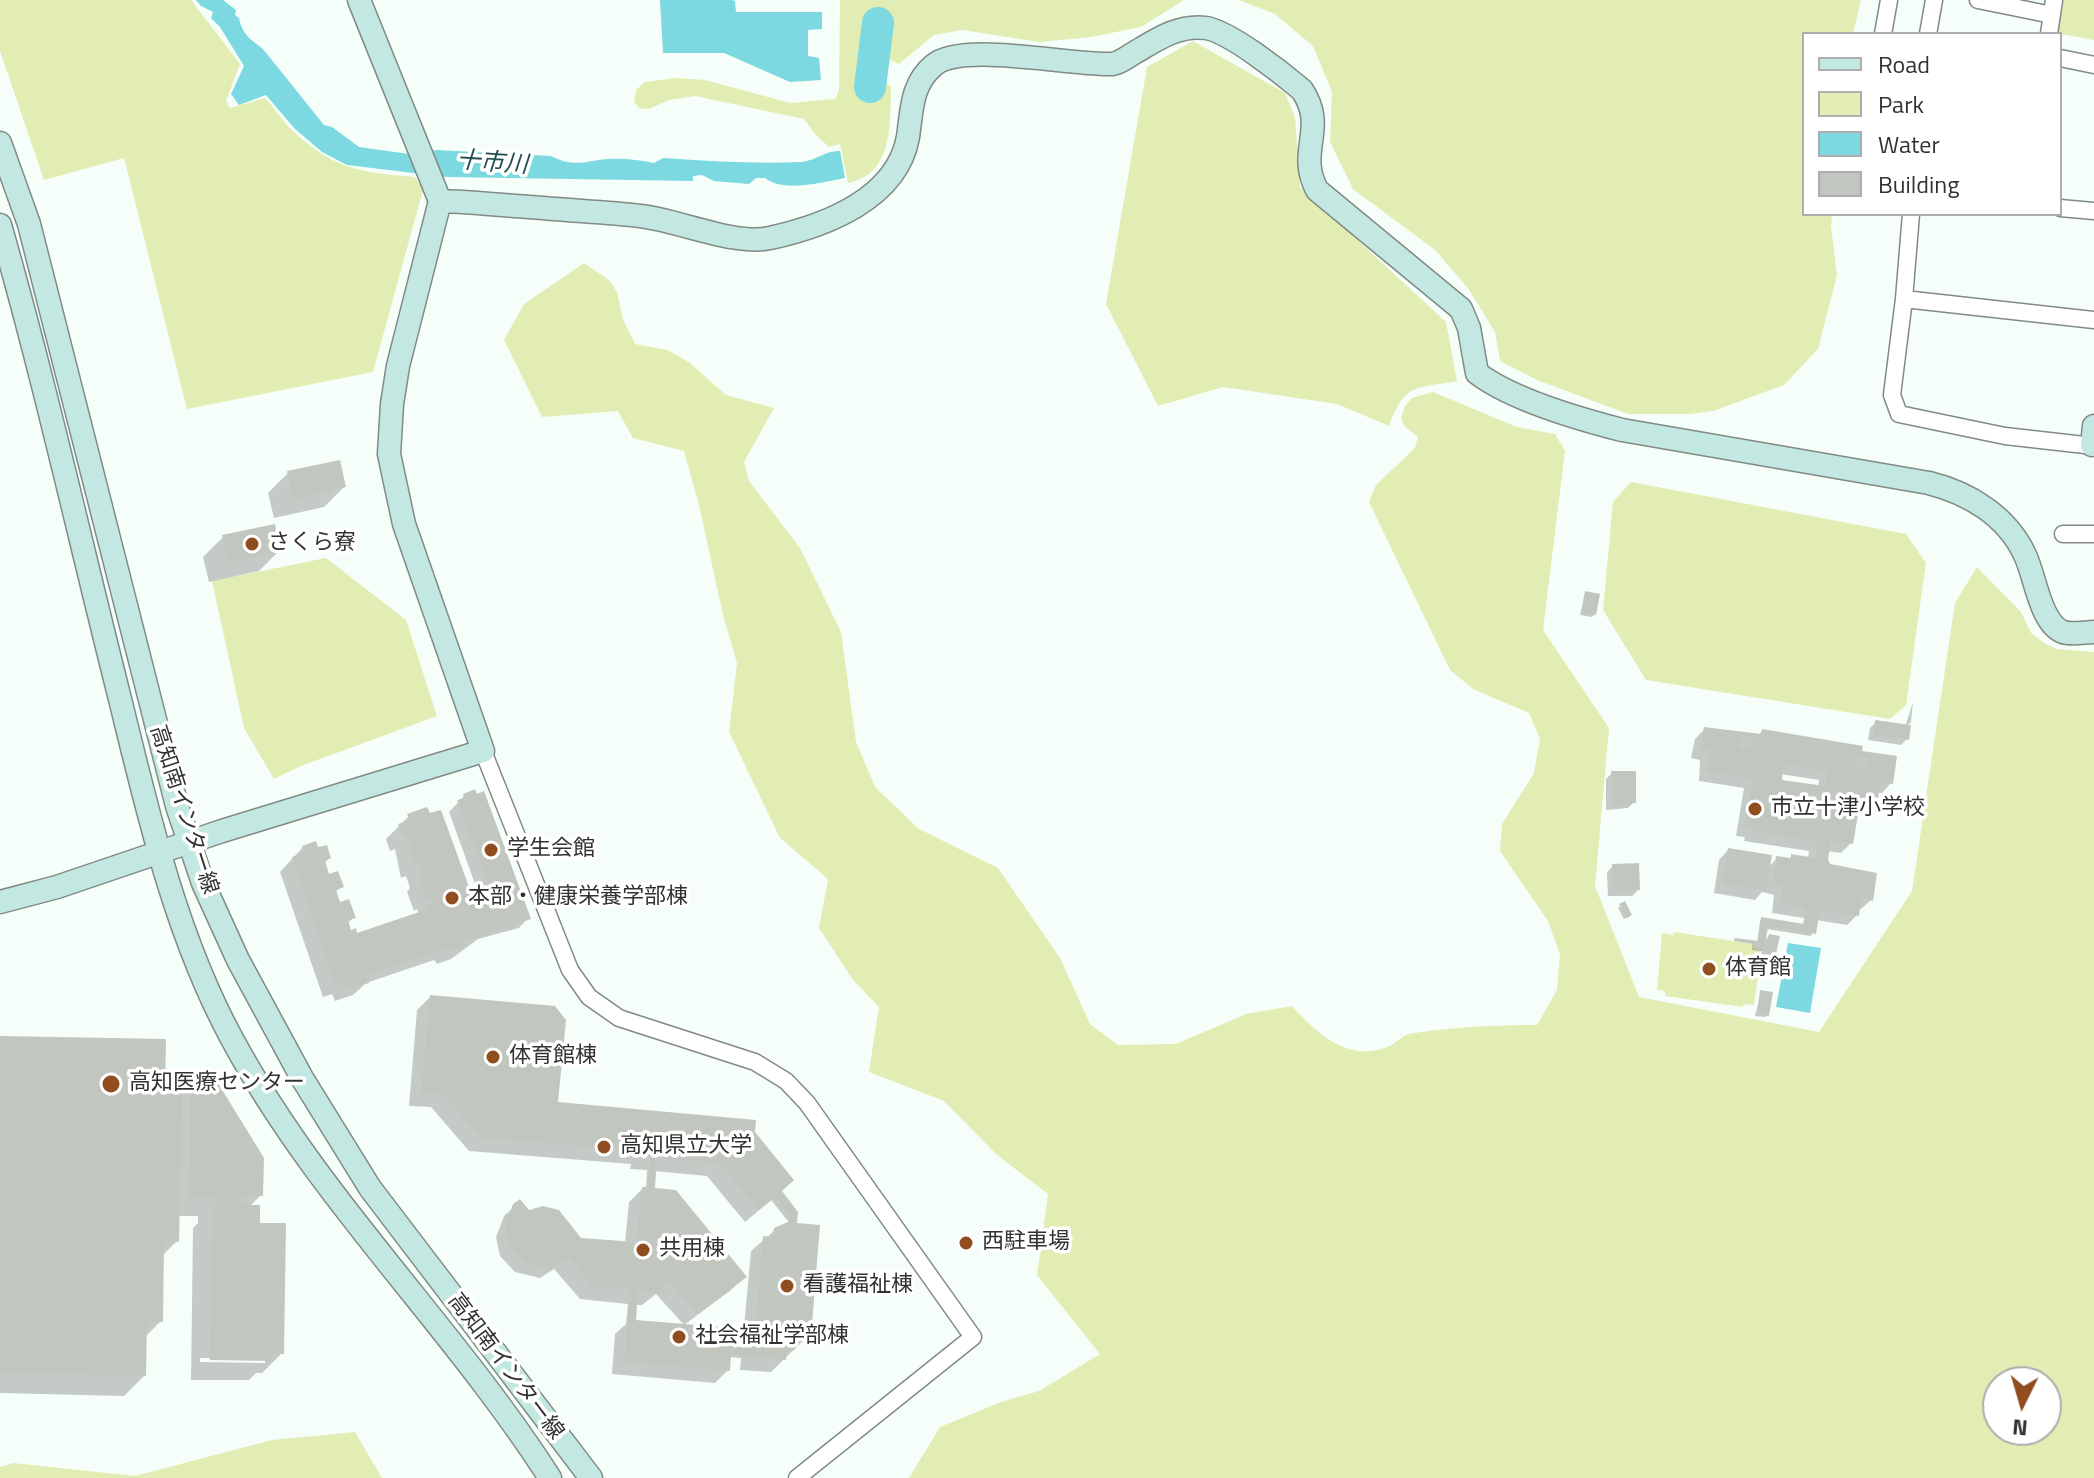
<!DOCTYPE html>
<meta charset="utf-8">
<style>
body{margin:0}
#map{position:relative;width:2094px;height:1478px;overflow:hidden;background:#f5fef9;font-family:"Titillium Web",sans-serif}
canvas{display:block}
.legend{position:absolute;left:1802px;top:32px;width:260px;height:184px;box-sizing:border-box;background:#fff;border:2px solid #acadad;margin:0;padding:10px 14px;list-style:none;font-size:24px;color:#303331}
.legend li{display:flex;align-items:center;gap:16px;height:40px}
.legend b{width:40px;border:2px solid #acadad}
.north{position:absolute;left:1982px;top:1366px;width:80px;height:80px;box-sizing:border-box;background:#fff;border:2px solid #acadad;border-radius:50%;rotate:185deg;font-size:22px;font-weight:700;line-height:32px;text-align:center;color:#303331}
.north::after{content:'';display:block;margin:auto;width:28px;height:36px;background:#904d1e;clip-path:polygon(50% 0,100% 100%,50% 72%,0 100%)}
</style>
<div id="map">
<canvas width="2094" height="1478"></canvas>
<ul class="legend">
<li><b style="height:10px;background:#c3e8e2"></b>Road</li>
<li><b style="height:22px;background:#e2edb4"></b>Park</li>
<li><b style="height:22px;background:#7cd9e1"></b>Water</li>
<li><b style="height:22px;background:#c1c7bf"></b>Building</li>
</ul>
<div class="north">N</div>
</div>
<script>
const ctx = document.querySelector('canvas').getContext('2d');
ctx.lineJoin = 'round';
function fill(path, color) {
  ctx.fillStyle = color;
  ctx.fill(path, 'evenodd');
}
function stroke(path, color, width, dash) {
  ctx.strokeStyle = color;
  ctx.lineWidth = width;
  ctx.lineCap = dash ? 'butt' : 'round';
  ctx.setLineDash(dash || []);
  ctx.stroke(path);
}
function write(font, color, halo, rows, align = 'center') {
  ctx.font = font + ' "Titillium Web","Noto Sans JP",sans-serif';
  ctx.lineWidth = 7;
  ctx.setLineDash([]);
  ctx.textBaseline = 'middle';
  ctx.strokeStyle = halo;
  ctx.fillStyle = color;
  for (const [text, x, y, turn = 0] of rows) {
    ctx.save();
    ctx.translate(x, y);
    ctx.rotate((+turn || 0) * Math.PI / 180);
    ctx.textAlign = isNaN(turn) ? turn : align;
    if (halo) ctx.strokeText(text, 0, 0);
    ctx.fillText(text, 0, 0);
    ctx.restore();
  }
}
fill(new Path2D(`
 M0 0H191L240 64 226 101 230 108 265 98C274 107 280 118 289 127 332 169 358 172 415 177L423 190 373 372 187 409 124 158 44 180 0 51Z
 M840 0H1184L1141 27 1091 37 1040 42 962 30 934 35 899 64 878 54 881 31 874 25 866 84 884 82 891 86C890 123 894 174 848 183L840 144 829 147 815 134 804 119 695 96 669 100 649 109 639 108 634 102 636 90 645 82 676 78 705 80 790 103 835 99 839 90Z
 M1239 0H1861L1853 34H1804V214H1832L1831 226 1837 275 1818 349 1784 385 1713 411 1689 414H1628L1537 380 1500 361 1495 332 1468 288 1435 250 1353 189 1330 142 1332 92 1313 46 1275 14Z
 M2061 0H2094V40L2056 33Z
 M1193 41 1285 93 1295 117 1300 187 1446 322 1457 381C1414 389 1406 382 1389 426L1337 404 1223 387 1158 406 1106 304 1147 67Z
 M584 263 609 280 617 292 623 320 635 344 668 350 690 363 726 395 774 408 744 462 749 481 800 548 841 632 856 742 875 787 919 829 998 868 1060 958 1090 1024 1118 1045 1176 1044 1246 1014 1292 1006C1315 1032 1348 1063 1387 1047 1397 1043 1403 1034 1414 1033 1455 1027 1495 1025 1537 1025L1557 990 1560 954 1548 921 1500 851 1502 824 1534 773 1540 739 1529 713 1473 689 1450 670 1369 502 1376 485 1415 448 1418 437 1405 427 1401 418 1405 406 1412 398 1433 392 1517 427 1555 434 1565 451 1543 630 1609 728 1595 886 1639 997 1819 1032 1912 891 1955 603 1977 567 2021 612 2031 633 2044 643 2057 649 2094 652V1478H909L940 1427 1001 1402 1039 1391 1100 1354 1037 1275 1048 1194 997 1155 944 1101 869 1072 879 1007 853 980 819 928 828 879 780 838 729 732 737 663 723 615 699 505 684 451 633 438 618 411 542 417 504 340 524 304ZM1998 1382H2046V1430H1998Z
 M1631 482 1906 534 1926 563 1906 705 1890 719 1646 680 1603 610 1613 502Z
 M326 558 406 620 437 716 301 766 274 779 244 728 212 581Z
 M1674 932 1753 944 1762 949 1754 1005 1744 1004 1743 1007 1665 996V991L1657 990 1662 933 1673 935Z
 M355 1432 382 1478H0V1467L13 1463 135 1476 272 1440Z`), '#e2edb4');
fill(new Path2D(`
 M196 0H223L236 10 235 15 239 18C242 34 251 40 263 49L324 125 332 127 359 147 409 154 437 150 551 156C575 168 584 161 608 159 623 158 640 160 654 163L663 158C709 161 754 164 800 162 817 161 823 151 840 151L845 178C823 182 784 193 765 178H756L749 184 714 181 702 175 693 176V181L447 177 347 165 322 152 295 129 266 95 239 105 231 94 244 66 220 27 211 18 213 12 201 6Z
 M660 0H732L735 1 736 12H822V29L808 30V56L819 58 821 80 790 82 724 53H663Z
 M1788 943 1821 948 1810 1013 1776 1007Z`), '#7cd9e1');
fill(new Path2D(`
 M288 473 344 487 324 507 274 518 268 493Z
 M223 537 279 551 259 571 209 582 203 557Z
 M1585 594 1595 614 1592 617 1580 615Z
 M1913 702 1911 722 1906 727 1907 739 1901 745 1868 740 1870 728 1876 722 1905 727Z
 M1705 729 1758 736 1762 731 1895 758 1891 783 1882 793H1877L1876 799 1867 809 1857 808 1851 843 1841 853 1827 851 1826 859 1829 866 1871 900 1861 909H1858L1857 915 1847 925 1816 920 1811 936 1766 929 1764 941 1769 936 1770 970 1764 976 1757 975 1762 951 1752 950V945L1757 943 1760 921 1762 919 1803 926 1804 918 1772 913 1774 895 1762 892 1755 900 1714 893 1719 860 1728 850 1768 868 1777 858 1788 860 1792 856 1808 859 1809 851 1744 841 1745 837 1736 836 1744 788 1699 781 1700 760 1691 758 1695 739ZM1780 774 1819 780 1818 787 1779 782Z
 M1612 773 1634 802 1628 808 1606 810V779Z
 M464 796 528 918 519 928 478 939 451 959 437 964 434 960 366 983 353 995 335 1001 332 994 323 997 280 872 303 847 317 850 329 858 324 864 328 876 341 886 335 893 339 905 354 917 347 924 350 932 356 935 419 914 417 909 414 911 407 892 410 888 406 876 401 878 395 849 390 851 386 839 409 816 475 909 483 906 449 812Z
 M1613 866 1638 890 1632 896H1608L1607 872Z
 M1620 906 1628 917 1624 919 1618 908Z
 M1761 992 1768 1015 1765 1017 1755 1016Z
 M430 997 556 1104 753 1132 795 1220H787L771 1200 745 1222 707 1176 654 1171 653 1190 744 1277 731 1290 684 1325 656 1294 642 1305H635L634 1322 742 1349 751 1251 775 1230 809 1335 771 1372 740 1370 741 1358 729 1357 728 1370 715 1383 612 1374 615 1334 626 1324 628 1304 580 1299 554 1269 540 1278 515 1272 500 1256 496 1237 504 1216 515 1206 580 1240 625 1243 629 1202 642 1189H646L647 1170 630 1169 631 1164 469 1151 431 1107 409 1106 417 1010Z
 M0 1038 163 1094 174 1095 191 1077 261 1195 249 1207 258 1225 282 1353 262 1373H256L249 1380H191L193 1228 198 1223V1216H178L177 1241 162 1256 161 1321 144 1338V1376L124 1396 0 1393ZM200 1358 265 1359V1363L200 1362Z`), '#0003');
stroke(new Path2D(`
 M870 87 878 23`), '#7cd9e1', 32);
fill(new Path2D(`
 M340 460 346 487 293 499 287 471Z
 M275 524 281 552 228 563 222 535Z
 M1585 591 1600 594 1596 615 1581 613Z
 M1875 720 1911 725 1909 740 1876 735V738H1873Z
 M1704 727 1761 734 1762 729 1863 746 1862 751 1897 756 1893 784 1880 783 1878 800 1861 797 1853 844 1831 841 1828 859 1830 864 1877 873 1873 901 1861 898 1859 916 1820 910 1816 934 1768 927 1764 950 1753 948V944L1734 941 1735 938 1758 941 1761 917 1804 924 1806 908 1780 904 1783 885 1772 883 1776 856 1791 858V854L1816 858 1817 842 1753 831V827H1745L1752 779 1707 772 1709 750 1700 749ZM1741 736 1752 738 1750 749 1739 747ZM1857 756 1869 757 1867 768 1855 766ZM1783 765 1827 771 1825 786 1782 780Z
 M1611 771H1636V803L1613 805Z
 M475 789 477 794 484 791 531 919 464 942 466 946 450 952 448 948 366 975 369 983 348 989 345 982 336 985 292 857 304 853 302 846 316 841 318 847 327 845 331 858 325 861 329 874 338 871 344 887 336 890 340 902 349 899 356 918 348 920 351 930 356 928 357 933 428 909 426 905 432 903 431 898 427 899 419 877 423 875 419 864 414 866 408 848 412 847 408 837 404 839 398 824 410 820 407 814 427 807 430 813 441 810 476 906 494 900 457 800 464 798 463 794Z
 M1728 848 1772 855 1766 891 1722 884Z
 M1639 863 1640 890 1613 891 1612 864Z
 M1625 901 1632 915 1627 918 1619 904Z
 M1769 934 1780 936 1772 971 1762 970Z
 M1760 990 1773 992 1769 1016 1757 1014Z
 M430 995 555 1006 566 1020 558 1102 756 1120 755 1132 794 1180 782 1191 798 1212 797 1223 820 1225 811 1336 800 1335 799 1343 794 1350 787 1352 786 1360 731 1355 730 1371 624 1362 630 1290 593 1287 569 1258 551 1269 525 1263 509 1246 505 1226 513 1204 520 1199 529 1210 543 1206 559 1210 581 1238 636 1242 642 1187H647L650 1157 643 1156V1151L482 1138 444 1095 421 1094ZM657 1158 720 1163 759 1210 774 1198 789 1214 788 1222 774 1228 773 1237 763 1236 753 1348 731 1346 733 1328 636 1320 638 1291 657 1293 670 1282 698 1314 747 1277 676 1190 655 1188Z
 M0 1036 166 1039 165 1092 182 1093 179 1242 164 1241 163 1322H147L146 1376 0 1373Z
 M190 1075H213L264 1158 263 1196H242V1205H260V1223H286L284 1354H271V1361L210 1360 212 1206H217V1197H189Z`), '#c1c7bf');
const street = new Path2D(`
 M1978 0 2052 15
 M1883 34 1889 0
 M1928 34 1934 0
 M2049 34 2054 0
 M2060 58 2094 65
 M2060 208 2094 211
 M1911 214 1904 299 1892 395 1899 414 2005 436 2094 446
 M1904 299 2094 320
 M2063 534H2094
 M483 751 570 970 589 997 619 1018 755 1062 786 1081 807 1103 973 1337 797 1478`);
const secondary = new Path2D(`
 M359 0 440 201C475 202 509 206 543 208 575 211 608 212 640 216 678 220 735 246 770 238 825 226 897 199 908 137 912 110 911 84 934 65 963 41 1071 66 1112 64 1120 63 1127 57 1134 53 1156 40 1179 24 1206 28 1230 32 1282 73 1302 90 1328 129 1296 150 1317 190L1461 309 1469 328 1477 373C1511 399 1579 419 1622 430L1929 483C1969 493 2007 516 2025 555 2035 575 2040 623 2063 632 2071 635 2085 632 2094 632
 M0 143 29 224 177 806 203 883 238 960 302 1078 370 1188 591 1478
 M0 225C45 382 80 541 120 699 148 813 175 933 231 1037 317 1198 452 1325 550 1478
 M2092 445 2094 426
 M0 902 57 887 222 831 483 751 404 524 389 454 392 404 398 366 440 201`);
stroke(street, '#818a85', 19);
stroke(secondary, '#818a85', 25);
stroke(street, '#fff', 16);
stroke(secondary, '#c3e8e2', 22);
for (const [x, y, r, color] of [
 [252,544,8,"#904d1e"],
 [1755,809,8,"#904d1e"],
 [491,850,8,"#904d1e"],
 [452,898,8,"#904d1e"],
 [1709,969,8,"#904d1e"],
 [493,1057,8,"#904d1e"],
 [111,1084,10,"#904d1e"],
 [604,1147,8,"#904d1e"],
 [966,1243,8,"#904d1e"],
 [643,1250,8,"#904d1e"],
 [787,1286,8,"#904d1e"],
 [679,1337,8,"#904d1e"]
]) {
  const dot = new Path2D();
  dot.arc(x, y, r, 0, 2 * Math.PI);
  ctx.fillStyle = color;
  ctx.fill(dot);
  stroke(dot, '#fff', 3);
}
write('22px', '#303331', '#fff', [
 ["さくら寮",268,544],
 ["市立十津小学校",1771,809],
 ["学生会館",507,850],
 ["本部・健康栄養学部棟",468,898],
 ["体育館",1725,969],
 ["体育館棟",509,1057],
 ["高知医療センター",129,1084],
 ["高知県立大学",620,1147],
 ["西駐車場",982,1243],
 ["共用棟",659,1250],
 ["看護福祉棟",803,1286],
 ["社会福祉学部棟",695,1337]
], 'left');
write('22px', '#303331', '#fff', [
 ["高知南インター線",183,810,72],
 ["高知南インター線",505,1367,53]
]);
write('italic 24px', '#224d51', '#fff', [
 ["十市川",492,164,4]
]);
</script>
